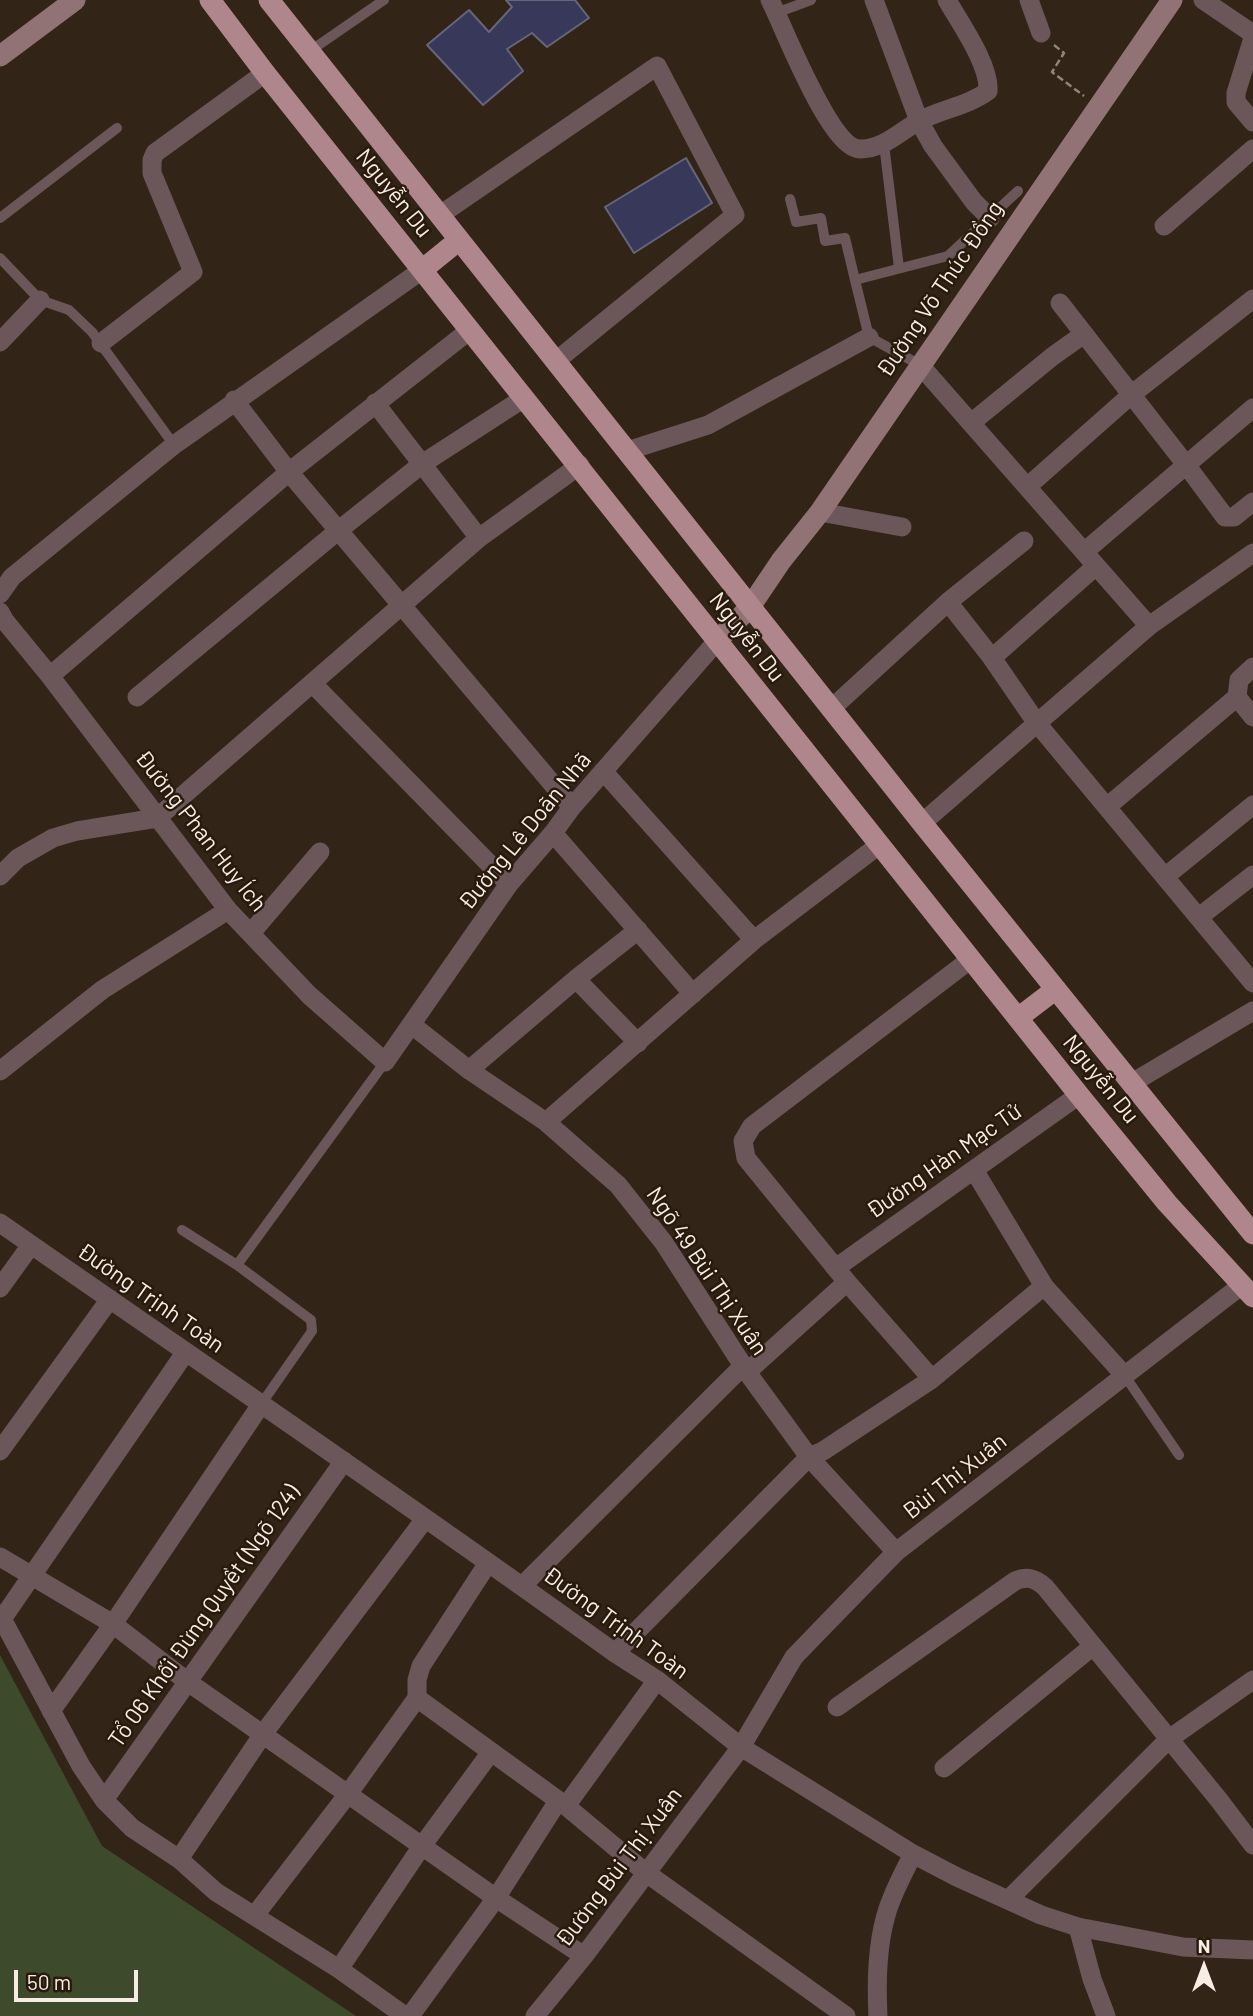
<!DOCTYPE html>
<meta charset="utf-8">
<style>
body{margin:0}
#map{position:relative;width:1253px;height:2016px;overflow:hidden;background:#322417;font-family:Barlow,sans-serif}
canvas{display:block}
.north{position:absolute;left:1169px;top:1932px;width:70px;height:70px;-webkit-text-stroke:5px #281a0d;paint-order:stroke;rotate:0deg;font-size:19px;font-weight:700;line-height:28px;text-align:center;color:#f7ede4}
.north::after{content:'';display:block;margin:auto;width:24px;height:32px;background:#f7ede4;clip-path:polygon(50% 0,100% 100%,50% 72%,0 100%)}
.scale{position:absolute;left:14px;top:1970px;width:124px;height:32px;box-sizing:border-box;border:4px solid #f7ede4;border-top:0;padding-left:9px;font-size:21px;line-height:24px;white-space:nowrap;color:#f7ede4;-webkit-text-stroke:5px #281a0d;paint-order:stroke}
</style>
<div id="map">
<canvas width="1253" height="2016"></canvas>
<div class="north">N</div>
<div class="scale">50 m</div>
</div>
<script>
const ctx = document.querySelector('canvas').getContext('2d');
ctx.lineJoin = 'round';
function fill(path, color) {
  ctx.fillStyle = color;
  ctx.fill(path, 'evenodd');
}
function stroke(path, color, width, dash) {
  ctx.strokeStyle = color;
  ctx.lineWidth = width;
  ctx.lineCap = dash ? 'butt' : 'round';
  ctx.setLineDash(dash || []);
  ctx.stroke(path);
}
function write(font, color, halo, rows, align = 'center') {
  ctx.font = font + ' Barlow,sans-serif';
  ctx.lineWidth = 5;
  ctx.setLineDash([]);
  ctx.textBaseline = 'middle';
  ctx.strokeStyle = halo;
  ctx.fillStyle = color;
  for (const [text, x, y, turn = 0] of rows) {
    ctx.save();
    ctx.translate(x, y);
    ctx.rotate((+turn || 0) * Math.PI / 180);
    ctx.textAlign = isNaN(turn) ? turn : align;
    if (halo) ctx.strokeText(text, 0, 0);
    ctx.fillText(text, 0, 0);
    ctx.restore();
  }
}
fill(new Path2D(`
 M0 1655 102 1846 356 2016H0Z`), '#3d4b2c');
const building = new Path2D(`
 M506 0H575L589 18 547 47 532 33 507 49 523 71 483 105 427 45 469 10 489 32 512 7Z
 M686 158 712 203 634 253 605 207Z`);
fill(building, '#38385a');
stroke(building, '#65667a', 2);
stroke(new Path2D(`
 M1054 45 1064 53 1052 72 1084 96`), '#91857a', 2.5, [7, 3.5]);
stroke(new Path2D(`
 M776 13 811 0
 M310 51 384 0
 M884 144 899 268
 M790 199 796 222 821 218 825 241 845 238 855 280
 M0 218 117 128
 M0 258 40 300 69 310 92 332 174 445
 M920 365 869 337 855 280 948 256 1018 191
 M182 1230 237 1265 311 1320 312 1331 262 1403
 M237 1265 385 1062
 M1125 1376 1179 1455`), '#6b5759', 10);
stroke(new Path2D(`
 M770 0C784 27 830 150 861 149 885 148 899 132 919 121 941 109 968 106 988 91 990 65 960 23 947 0
 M874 0 919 121 933 146 974 202 990 218
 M1029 0 1041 33
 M1203 0 1253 34
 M1253 38 1236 93V102L1253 122
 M440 215 657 66 735 215 556 361
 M1164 226 1253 149
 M1060 303 1187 466 1225 517H1234L1253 502
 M0 342 40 300
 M101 343 193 272 152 173V160L155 153 265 73
 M920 365 1149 626
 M234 400 289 472 572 807
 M375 403 479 538
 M971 423 1053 356 1084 334
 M627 451 708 425 869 337
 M1027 487 1131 395 1253 299
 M820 512 902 527
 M1084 552 1253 408
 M1096 566 992 658 1036 722 1253 983
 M0 594 12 577 174 445 422 270
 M948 602 992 658
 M0 612 5 621 50 676 228 910 309 995 385 1062 509 884 553 833 572 807 717 641
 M1253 667 1239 680 1237 697 1253 717
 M50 676 289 472 470 330
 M312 683 509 884
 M137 697 339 530 422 464 524 398
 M831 709 948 602 1024 541
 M603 771 754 940
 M1108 806 1237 697
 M922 823 1149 626 1253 553
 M553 833 693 994
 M0 876 18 858 53 838 77 831 157 818 479 538 580 465
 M1166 876 1253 805
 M1199 917 1253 875
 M251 933 320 852
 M576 979 638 1043
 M412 1025 469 1070 546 1122 618 1185 664 1243 747 1372 809 1457 896 1552
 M469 1070 576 979 638 930
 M0 1071 102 990 228 910
 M1132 1083 1253 1011
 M546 1122 754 940 879 845
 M974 1170 1044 1286 1125 1376
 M0 1223C205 1366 412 1506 615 1653L657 1680 741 1747 913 1854 957 1877 1041 1915 1078 1927 1183 1947 1253 1950
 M837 1267 1079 1095
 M0 1288 31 1245
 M747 1372 847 1282
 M932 1379 847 1282 746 1158 743 1141 752 1126 971 959
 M0 1451 110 1299
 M0 1557 113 1624 188 1682 496 1898 584 1956
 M522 1586 744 1365
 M0 1615 81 1766 104 1800 132 1828 179 1859 216 1892 339 1969 405 2016
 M2 1619 185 1353
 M615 1653 809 1457 823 1451 932 1379 1044 1286
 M417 1698 566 1806 645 1872 846 2016
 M837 1707 1015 1581C1027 1576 1035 1578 1045 1587L1219 1800 1253 1845
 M51 1711 113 1624 262 1403
 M944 1768 1093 1646
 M104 1800 344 1461
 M566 1806 657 1680
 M179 1859 263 1734 425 1519
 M1008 1900 1169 1739 1253 1680
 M255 1915 348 1794 417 1698V1680L421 1666 488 1563
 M1078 1927 1092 1979 1106 2016
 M339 1969 422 1846 491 1752
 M410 2016 496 1898 558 1801
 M535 2016 584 1956 741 1747 794 1657 823 1627 896 1552 1242 1285
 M878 2016C876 1978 877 1933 892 1898 898 1883 906 1868 913 1854`), '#6b5759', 19);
stroke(new Path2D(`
 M0 56 75 0
 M717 641 750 607 781 561 820 512 1172 0`), '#917275', 21);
stroke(new Path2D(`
 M210 0 265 73 1079 1095 1167 1203 1253 1297
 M269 0 922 823 1253 1234
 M422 270 459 240
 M1018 1018 1056 989`), '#af868b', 21);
write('23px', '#f7ede4', '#281a0d', [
 ["Nguyễn Du",394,193,51],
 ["Đường Võ Thúc Đồng",940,289,-56],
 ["Nguyễn Du",747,637,52],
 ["Đường Phan Huy Ích",201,831,52],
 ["Đường Lê Doãn Nhã",525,831,-51],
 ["Nguyễn Du",1101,1079,51],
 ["Đường Hàn Mạc Tử",944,1161,-35],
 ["Ngõ 49 Bùi Thị Xuân",707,1271,56],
 ["Đường Trịnh Toàn",151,1298,35],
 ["Bùi Thị Xuân",955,1476,-38],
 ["Tổ 06 Khối Đừng Quyềt (Ngõ 124)",204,1616,-55],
 ["Đường Trịnh Toàn",616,1623,36],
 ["Đường Bùi Thị Xuân",619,1867,-53]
]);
</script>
